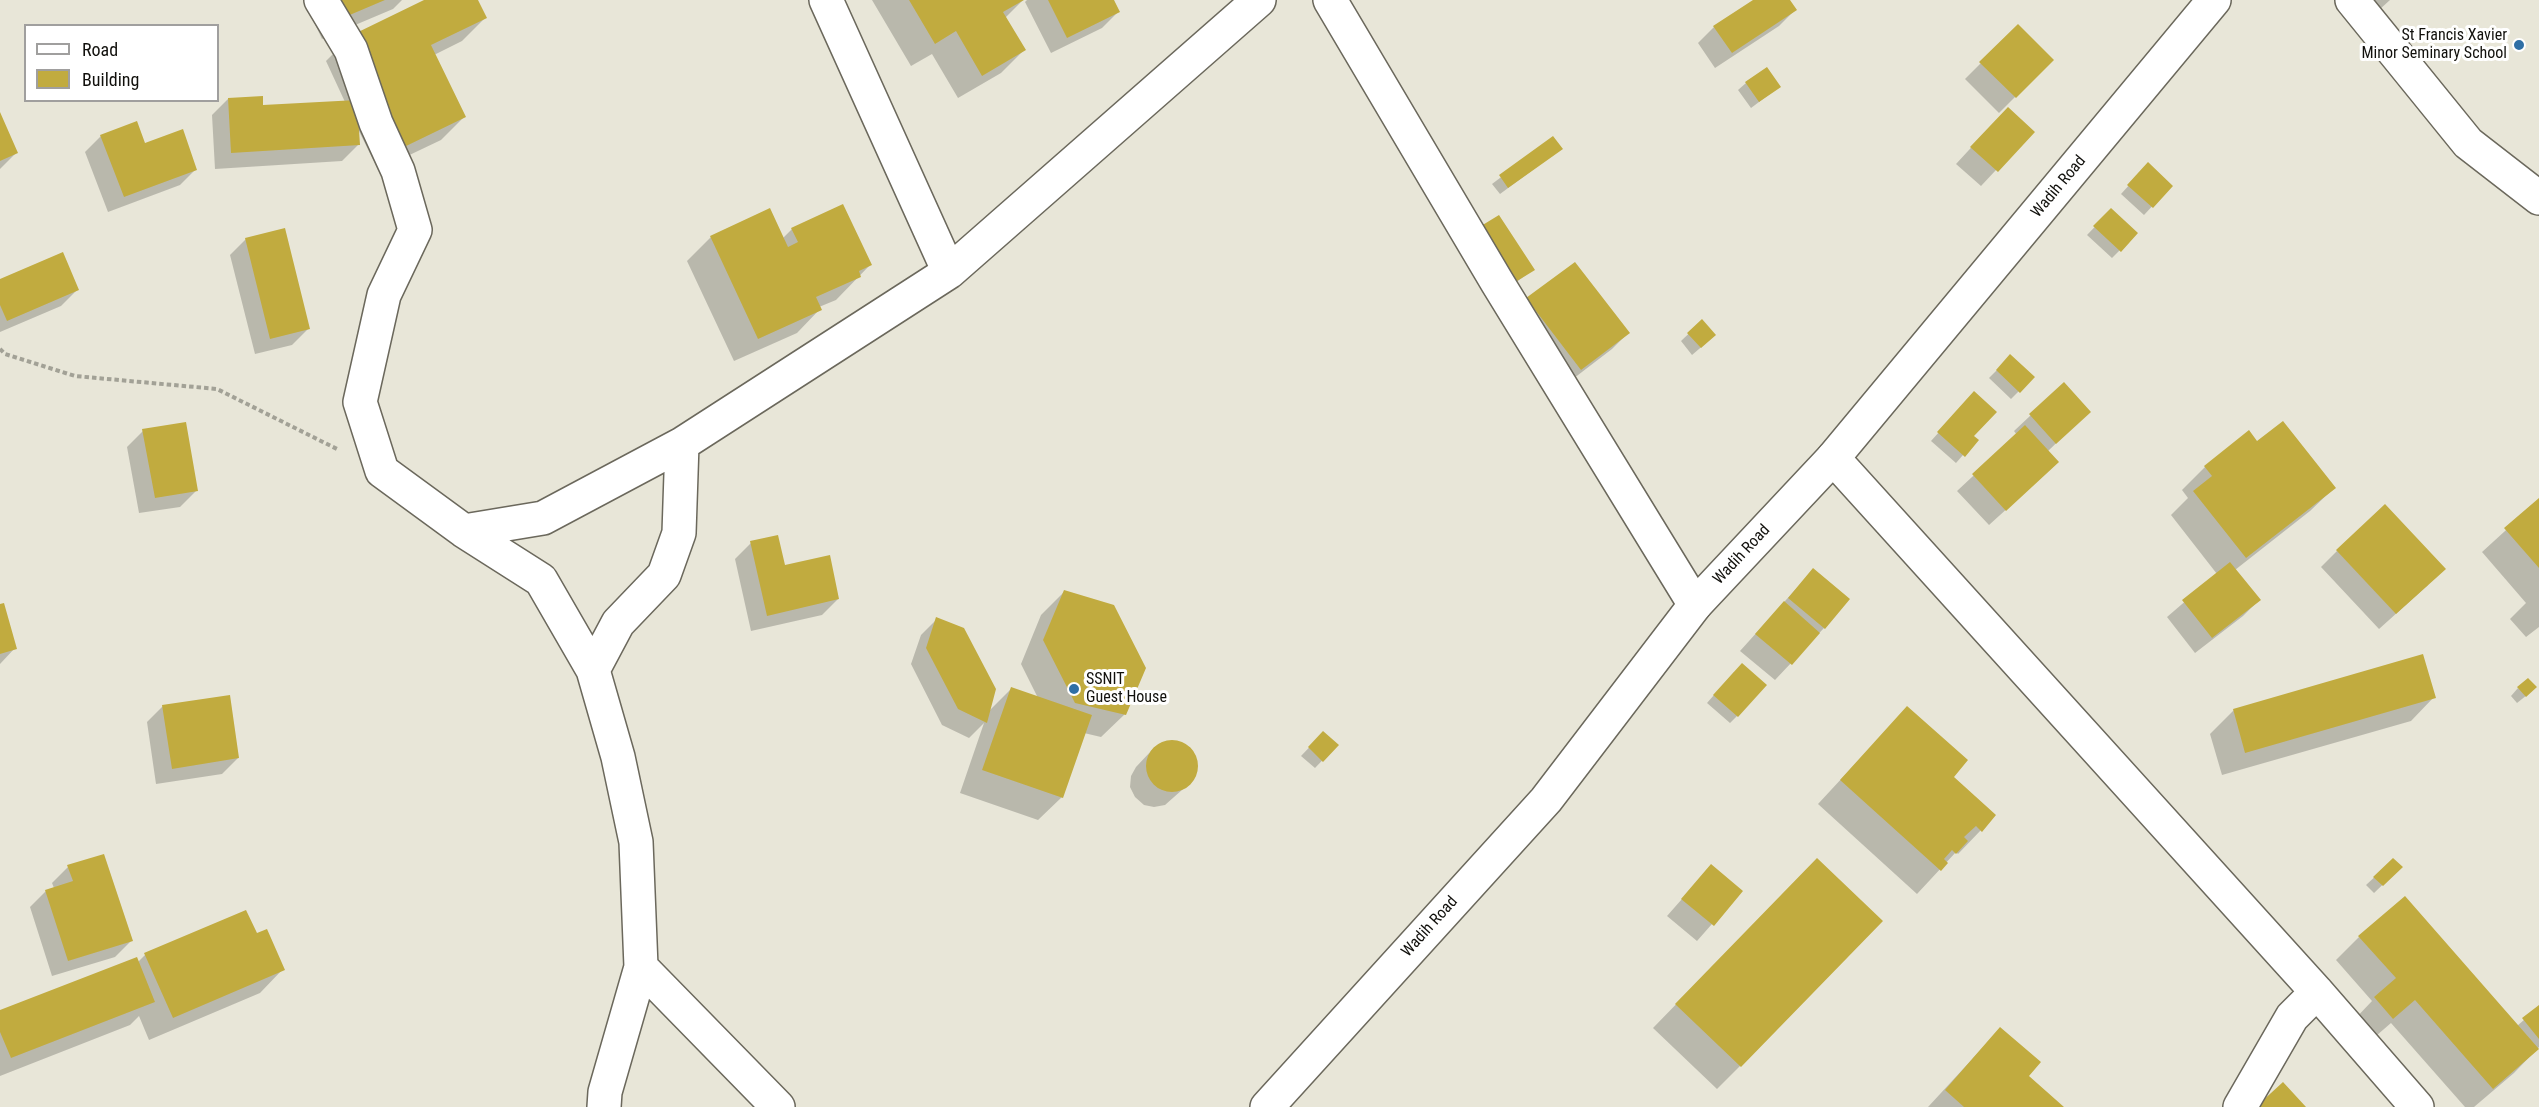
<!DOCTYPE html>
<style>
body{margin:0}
#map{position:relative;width:2539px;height:1107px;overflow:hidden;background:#e8e6d8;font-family:"Roboto Condensed",sans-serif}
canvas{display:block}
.legend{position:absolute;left:24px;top:24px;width:195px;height:78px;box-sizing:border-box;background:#fff;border:2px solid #a09f9e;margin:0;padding:8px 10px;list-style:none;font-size:18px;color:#11100c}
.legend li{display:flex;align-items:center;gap:12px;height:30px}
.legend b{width:30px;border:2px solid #a09f9e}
</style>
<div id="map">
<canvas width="2539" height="1107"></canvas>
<ul class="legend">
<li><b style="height:8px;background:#fff"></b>Road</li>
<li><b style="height:16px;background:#c1ab3f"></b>Building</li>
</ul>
</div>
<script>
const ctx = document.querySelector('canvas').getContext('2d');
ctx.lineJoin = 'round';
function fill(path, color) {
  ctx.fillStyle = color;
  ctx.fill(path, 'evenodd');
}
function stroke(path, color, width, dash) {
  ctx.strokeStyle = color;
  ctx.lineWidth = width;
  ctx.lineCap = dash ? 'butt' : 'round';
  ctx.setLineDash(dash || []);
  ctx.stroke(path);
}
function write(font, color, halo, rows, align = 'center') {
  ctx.font = font + ' "Roboto Condensed",sans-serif';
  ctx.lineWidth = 6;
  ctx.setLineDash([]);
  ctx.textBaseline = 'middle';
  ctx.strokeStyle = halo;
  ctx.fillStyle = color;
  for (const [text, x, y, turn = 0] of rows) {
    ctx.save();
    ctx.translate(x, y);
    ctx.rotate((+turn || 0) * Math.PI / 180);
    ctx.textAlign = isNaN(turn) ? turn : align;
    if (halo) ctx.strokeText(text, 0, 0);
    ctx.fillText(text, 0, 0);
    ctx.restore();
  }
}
fill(new Path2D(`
 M326 0H402L393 9 322 39 313 20 328 5Z
 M428 0H477L485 18 462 41 434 55 464 117 441 140 378 170 357 127 358 145 342 161 215 169 212 115 228 99 262 107 345 102 326 61 349 38Z
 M872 0H1023L1005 18 1024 50 1001 73 958 98 932 54 911 66Z
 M1027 0H1112L1118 12 1102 28 1051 53 1025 2Z
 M1755 0H1788L1795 10 1779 26 1715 68 1698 43 1714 27Z
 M2370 0H2390L2379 10Z
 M2018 26 2052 60 1999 113 1965 79Z
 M1746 83 1779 87 1751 108 1738 90Z
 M0 118 16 153 0 169Z
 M1992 125 1996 170 1981 186 1956 164Z
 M101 136 144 145 196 169 180 185 108 212 85 152Z
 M1553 138 1561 149 1500 194 1492 184Z
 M2141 172 2171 186 2144 215 2121 194Z
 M2111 210 2136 234 2112 258 2087 235Z
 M792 229 870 265 836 300 819 307 820 309 797 333 734 361 687 261 711 237 782 239Z
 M1474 235 1533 270 1508 288Z
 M246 239 308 329 292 345 255 354 230 255Z
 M0 281 77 290 61 306 0 332Z
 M1527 299 1628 333 1612 349 1565 385 1511 315Z
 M1702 321 1706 343 1692 355 1681 341Z
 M2011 356 2033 377 2011 399 1989 378Z
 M2064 384 2073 427 2047 452 2041 478 1989 525 1957 491 2017 435 2014 431Z
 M1967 401 1972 436 1963 455 1956 463 1931 441Z
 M143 431 196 491 180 507 139 513 127 447Z
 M2257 443 2334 488 2310 511 2235 570 2259 600 2243 616 2195 653 2167 617 2217 574 2171 515 2188 498 2182 490 2205 467Z
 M2539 500V627L2526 637 2510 619 2526 603 2482 552Z
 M751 543 784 567 838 599 822 615 751 631 735 559Z
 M2337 551 2428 585 2379 629 2321 567Z
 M1813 570 1824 628 1775 680 1740 651Z
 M1065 591 1125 714 1101 737 1084 733 1062 797 1038 820 960 793 984 723 969 738 942 725 911 664 921 635 937 619 988 712 1011 689 1038 698 1021 664 1041 615Z
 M0 605 15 648 0 664Z
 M1734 672 1737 716 1730 723 1707 703Z
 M2518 688 2527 695 2517 703 2511 696Z
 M2434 697 2411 721 2222 775 2210 734 2234 710Z
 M163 706 238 758 222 774 156 784 147 722Z
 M1907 708 1951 777 1981 830 1958 854 1956 852 1917 894 1818 804Z
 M1323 733 1337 745 1315 768 1301 756Z
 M1172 741 1183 744 1192 751 1196 761V772L1191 782 1165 805 1154 807 1144 805 1135 797 1130 787 1131 776 1136 767 1152 750 1161 743Z
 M2393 860 2401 867 2374 893 2366 885Z
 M1711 866 1741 891 1697 941 1667 916Z
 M68 867 131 941 115 957 52 976 30 907 46 891 54 888 52 883Z
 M1794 883 1740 1066 1717 1089 1653 1028Z
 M256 935 283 969 260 993 149 1040 139 1016 130 1025 0 1076V1012L137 963 145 955Z
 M2359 937 2517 1026 2539 1007V1047L2514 1073 2474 1107H2465L2391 1023 2369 1042 2352 1022 2372 1001 2336 960Z
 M2000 1029 2026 1076 2062 1107H1928Z`), '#0003');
fill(new Path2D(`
 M338 0H385L345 17Z
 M424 0H478L487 18 431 45 466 117 402 148 348 37Z
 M909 0H1024L1003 12 1026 50 982 76 956 31 935 44Z
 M1048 0H1114L1120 12 1067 38Z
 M1753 0H1790L1797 10 1732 53 1713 26Z
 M2018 24 2054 60 2016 98 1979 62Z
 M1767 67 1781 87 1759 102 1745 82Z
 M263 96V105L357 100 360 145 231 153 228 98Z
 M2008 107 2035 132 1998 172 1970 147Z
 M0 112 18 153 0 161Z
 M137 121 145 143 183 129 197 170 124 197 100 135Z
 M1553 136 1563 149 1508 188 1499 175Z
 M2148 162 2173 186 2153 208 2127 185Z
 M843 204 872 265 859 271 861 277 816 297 822 310 758 339 710 236 770 208 788 247 798 242 791 228Z
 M2111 208 2138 233 2121 252 2093 226Z
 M1499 215 1535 270 1517 281 1481 226Z
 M285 228 310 329 270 339 245 238Z
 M63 252 79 290 7 321 0 305V279Z
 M1575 262 1630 333 1581 370 1526 298Z
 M1702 319 1716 335 1701 348 1687 333Z
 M2010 354 2035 377 2020 393 1996 370Z
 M2064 382 2091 412 2056 444 2029 414Z
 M1974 391 1997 412 1974 436 1979 440 1965 457 1937 432Z
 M2283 421 2336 488 2246 558 2193 491 2212 476 2204 466 2249 430 2257 441Z
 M186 422 198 491 155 498 142 429Z
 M2025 425 2059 462 2006 511 1972 474Z
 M2539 498V568L2504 528Z
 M2385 504 2446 569 2396 614 2336 550Z
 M778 535 785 565 830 555 839 599 767 616 750 541Z
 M2230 562 2261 600 2212 638 2182 600Z
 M1813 568 1850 599 1825 629 1788 598Z
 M1064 590 1114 605 1146 668 1126 715 1075 703 1043 640Z
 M1784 601 1820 633 1792 665 1755 634Z
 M4 603 17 649 0 654V604Z
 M936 617 964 628 996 689 987 723 958 709 926 648Z
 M2423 654 2436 698 2245 753 2233 709Z
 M1742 663 1767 685 1738 717 1713 695Z
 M2528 678 2537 687 2526 697 2517 687Z
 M1011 687 1092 715 1063 798 982 770Z
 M230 695 239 758 172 769 162 705Z
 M1907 706 1968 760 1954 777 1996 815 1982 832 1976 826 1964 837 1968 841 1956 854 1952 850 1944 859 1948 863 1941 871 1840 780Z
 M1323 731 1339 745 1323 762 1308 747Z
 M1146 766a26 26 0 1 1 52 0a26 26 0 1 1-52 0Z
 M104 854 133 941 68 961 45 890 73 881 67 865Z
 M1817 858 1883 921 1741 1067 1675 1004Z
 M2393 858 2403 867 2383 886 2373 877Z
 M1711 864 1743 891 1714 926 1681 899Z
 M2405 896 2539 1049 2493 1089 2415 1000 2393 1019 2374 997 2396 978 2358 936Z
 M246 910 257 933 267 929 285 970 173 1018 144 953Z
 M137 957 155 1002 11 1058 0 1032V1010Z
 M2539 1005V1039L2522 1018Z
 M2000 1027 2041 1062 2029 1076 2064 1107H1964L1945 1090Z
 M2283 1082 2306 1107H2261L2259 1104Z`), '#c1ab3f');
const minor = new Path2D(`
 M321 0 351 50 376 123 398 171 415 230 384 295 360 402 382 471 464 531 541 580 593 670
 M826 0 949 272
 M1330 0 1497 282 1695 605
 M2352 0 2468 143 2539 198
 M1833 458 2317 992 2417 1107
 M464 531 543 518 682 444 949 272 1259 0
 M641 967 778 1107
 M604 1107 605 1092 641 967 636 842 618 757 593 670 618 623 664 575 679 533 682 444
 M2240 1107 2292 1017 2317 992`);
const tertiary = new Path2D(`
 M1267 1107 1546 800 1695 605 1833 458 2214 0`);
stroke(minor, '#6b685c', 36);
stroke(tertiary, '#6b685c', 36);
stroke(new Path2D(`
 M0 349 5 354 75 376 217 389 337 449`), '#a2a196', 4, [4.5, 3]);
stroke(minor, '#fff', 33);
stroke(tertiary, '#fff', 33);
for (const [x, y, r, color] of [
 [2519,45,6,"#2f6fa5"],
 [1074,689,6,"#2f6fa5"]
]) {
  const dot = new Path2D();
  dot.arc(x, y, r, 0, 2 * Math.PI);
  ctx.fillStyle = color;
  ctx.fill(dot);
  stroke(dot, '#fff', 2);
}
write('16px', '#11100c', '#fff', [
 ["St Francis Xavier",2507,36],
 ["Minor Seminary School",2507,54],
 ["SSNIT",1086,680,"left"],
 ["Guest House",1086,698,"left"]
], 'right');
write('16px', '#11100c', '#fff', [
 ["Wadih Road",2059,187,-50],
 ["Wadih Road",1742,555,-47],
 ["Wadih Road",1430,927,-48]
]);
</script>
